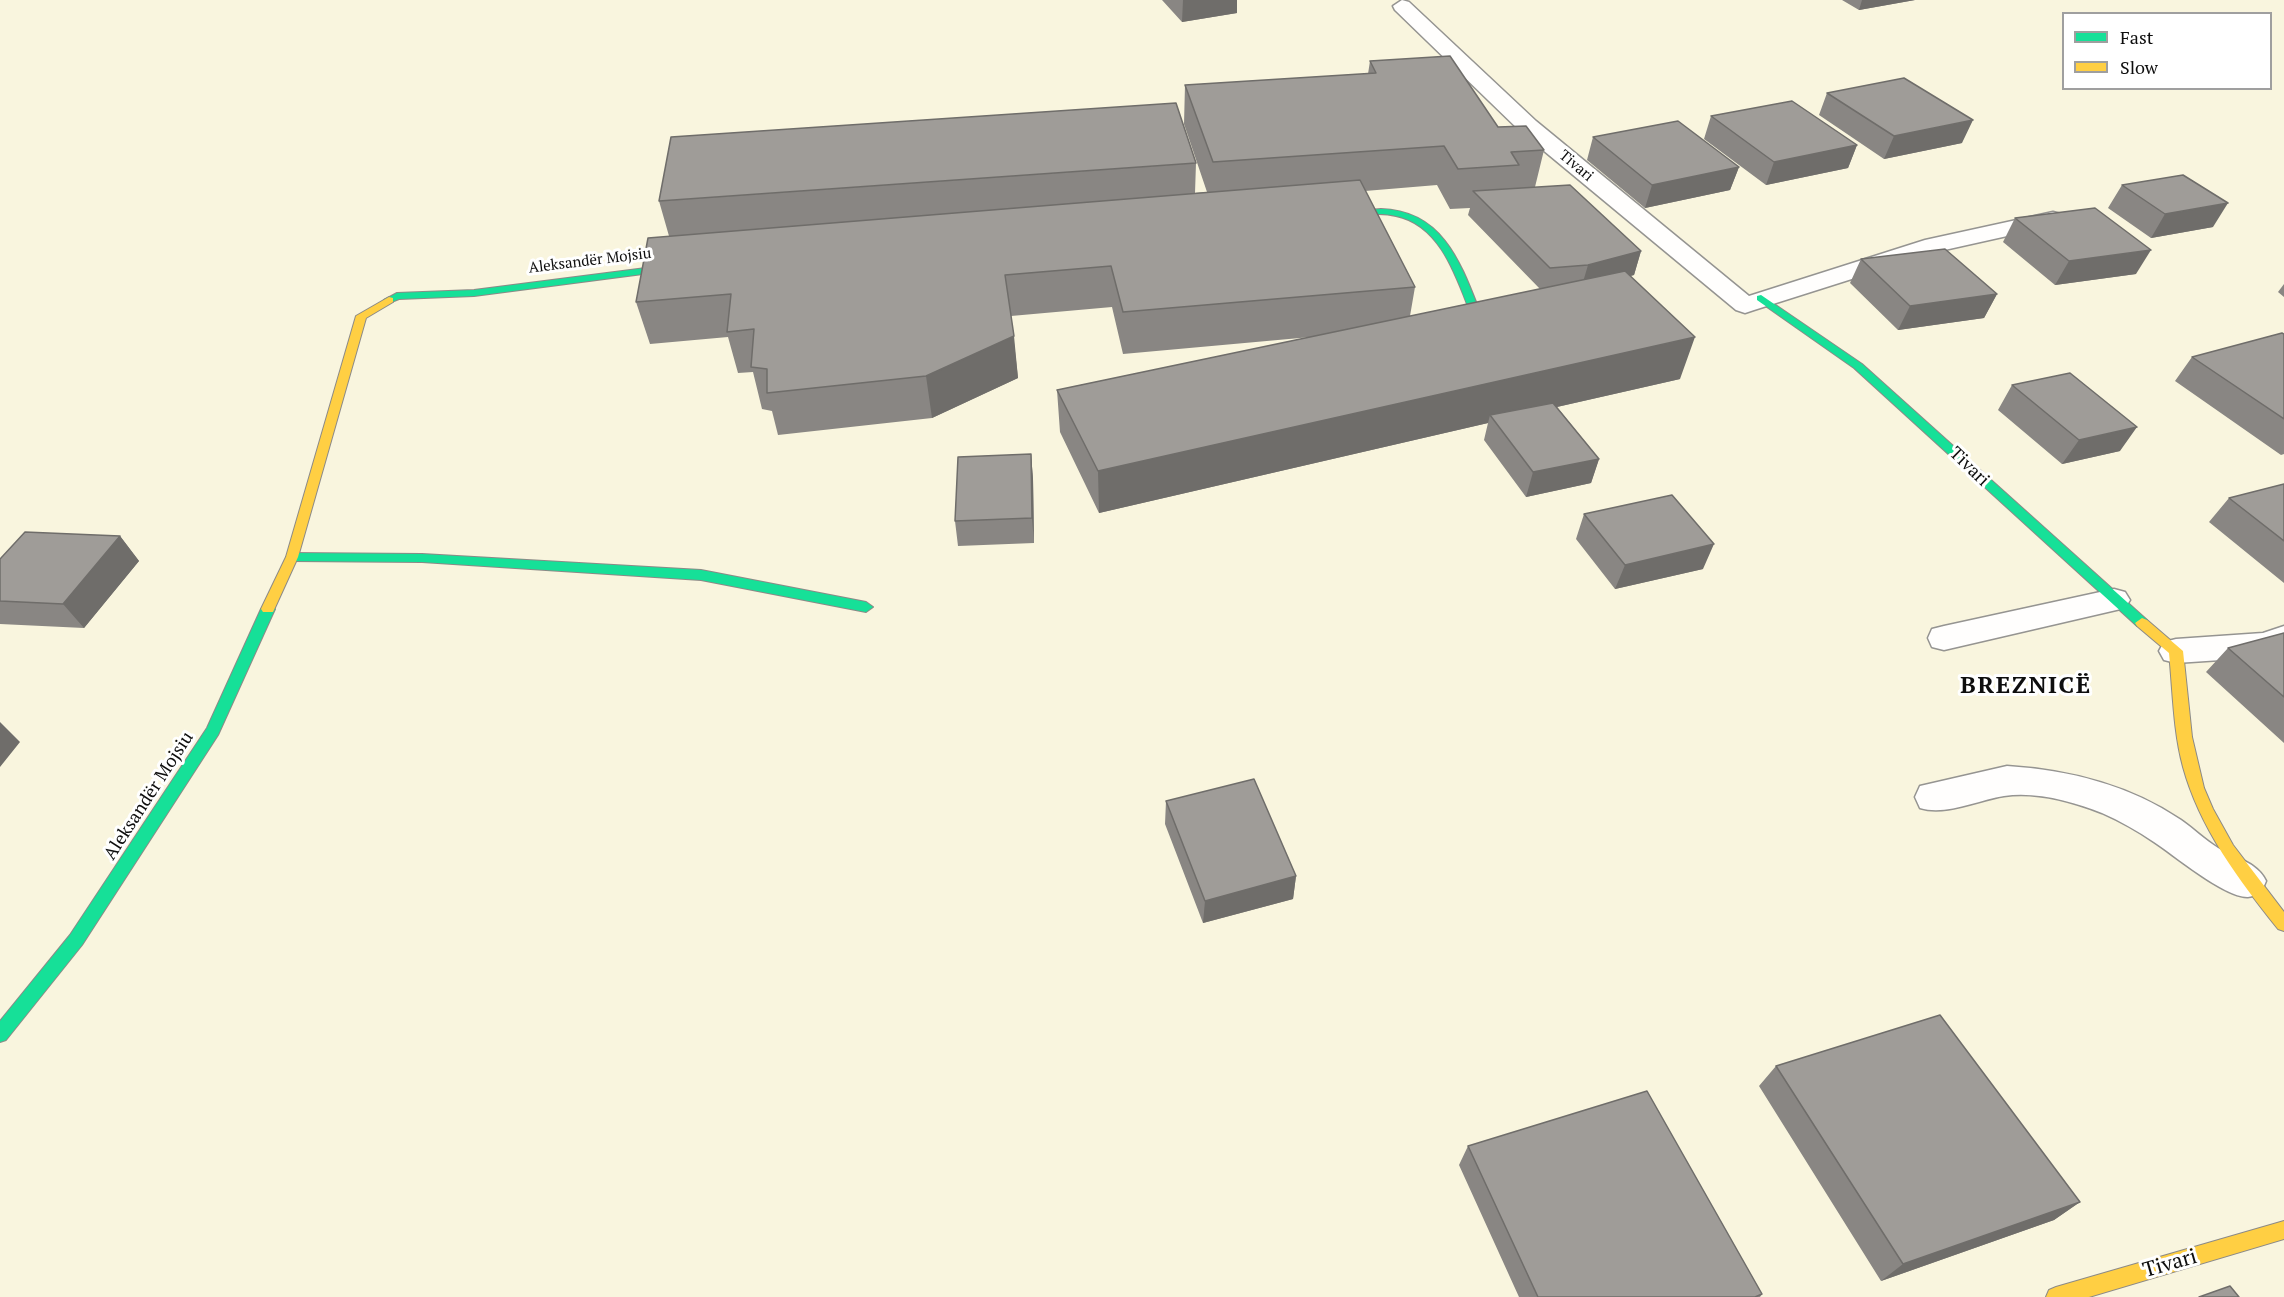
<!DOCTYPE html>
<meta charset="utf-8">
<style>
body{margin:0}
#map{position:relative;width:2284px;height:1297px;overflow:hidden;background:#fcf9f2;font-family:"PT Serif",serif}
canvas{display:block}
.legend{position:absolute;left:2062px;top:12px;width:210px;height:78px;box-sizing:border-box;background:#fff;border:2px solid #9f9f9f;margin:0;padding:8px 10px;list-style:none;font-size:18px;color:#0e0e0e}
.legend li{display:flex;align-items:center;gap:12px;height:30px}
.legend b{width:30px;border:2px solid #9f9f9f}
</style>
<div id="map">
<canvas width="2284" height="1297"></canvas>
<ul class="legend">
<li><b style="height:8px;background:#16e098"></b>Fast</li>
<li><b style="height:8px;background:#ffcf43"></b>Slow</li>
</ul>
</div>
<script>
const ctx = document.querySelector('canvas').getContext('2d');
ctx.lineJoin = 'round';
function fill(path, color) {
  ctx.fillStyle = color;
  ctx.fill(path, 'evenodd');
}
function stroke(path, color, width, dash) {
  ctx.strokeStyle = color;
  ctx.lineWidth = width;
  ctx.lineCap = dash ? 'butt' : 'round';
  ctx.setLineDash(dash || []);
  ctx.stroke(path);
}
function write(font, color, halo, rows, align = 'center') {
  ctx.font = font + ' "PT Serif",serif';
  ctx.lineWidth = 6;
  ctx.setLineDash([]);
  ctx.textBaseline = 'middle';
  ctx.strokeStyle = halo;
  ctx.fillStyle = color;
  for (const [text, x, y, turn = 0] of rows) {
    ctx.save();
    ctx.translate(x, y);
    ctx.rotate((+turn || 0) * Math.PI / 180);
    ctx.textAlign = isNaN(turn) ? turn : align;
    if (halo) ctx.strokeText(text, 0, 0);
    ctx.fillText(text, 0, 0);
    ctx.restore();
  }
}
fill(new Path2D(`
 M0 0H2284V1297H0ZM2064 14H2270V88H2064Z`), '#f9f5de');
const street = new Path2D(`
 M1402 0 1409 2 1536 121 1749 296 1925 240 2053 212 2061 214 2065 219 2061 224 1940 251 1754 310 1745 313 1736 310 1520 131 1395 10 1393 6Z
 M2114 589 2125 592 2130 600 2125 608 1944 650 1932 647 1928 638 1932 629 1944 626Z
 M2284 626V651L2266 657 2176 663 2164 660 2159 651 2164 642 2176 639 2263 633Z
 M2007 766C2070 770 2129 785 2181 820 2194 829 2205 840 2218 848 2236 859 2257 862 2266 881L2261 893C2257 894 2251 897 2248 897 2225 898 2174 855 2154 842 2138 831 2120 821 2102 813 2074 802 2036 791 2004 796 1978 800 1946 816 1920 808L1915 797 1920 786Z`);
const fast = new Path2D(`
 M1381 209C1449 211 1464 274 1486 327L1485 329H1477L1476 327C1459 287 1445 226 1396 216 1376 211 1352 217 1332 219L1327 216 1332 213Z
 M685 263 690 266 689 268 474 296 399 299 389 303 384 300 397 293 474 290Z
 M1761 295 1862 364 2147 620 2149 623 2147 626H2137L1854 368 1757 300V296Z
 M292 553 422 554 701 570 866 602 873 607 866 612 701 580 422 562 292 561 286 557Z
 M268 604 275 609 218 735 82 945 6 1040 0 1042V1021L70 935 207 728 261 609Z`);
const slow = new Path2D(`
 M389 297 393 298V302L366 318 298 557 273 612H263L261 609 286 557 356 316Z
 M2142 618 2147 620 2183 651 2192 737 2204 788 2213 809 2233 845 2284 912V931L2278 929C2239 880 2200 829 2183 767 2173 730 2173 691 2169 653L2137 626 2135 623Z
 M2284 1221V1239L2089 1297H2046L2049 1290 2056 1287Z`);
stroke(street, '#959491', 3);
stroke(fast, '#8c8a87', 2);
stroke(slow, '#8c8a87', 2);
fill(street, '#fffefd');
fill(fast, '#16e098');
fill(slow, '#ffcf43');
fill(new Path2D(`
 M1162 0H1237V13L1182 22Z
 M1842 0H1915L1859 10Z
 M1370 61 1498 127 1544 150 1535 187 1641 251 1634 275 1630 276 1680 379 1557 407 1599 459 1591 483 1526 497 1484 440 1488 423 1099 513 1060 432 1057 390 1311 337 1123 354 1112 307 1011 316 1018 378 932 418 778 435 772 411 762 409 753 372 738 373 728 337 650 344 636 302 669 236 659 201 1196 163 1195 193 1207 192 1184 124 1185 85 1368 74ZM1437 185 1450 209 1470 208 1468 215 1540 289 1410 316 1415 287 1365 191Z
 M1827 93 1962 143 1884 159 1819 115Z
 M1711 116 1857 145 1848 168 1766 185 1704 139Z
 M1593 137 1739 167 1730 190 1645 208 1587 160Z
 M2122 185 2213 227 2151 238 2108 208Z
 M2015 218 2136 274 2055 285 2003 242Z
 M1861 259 1997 294 1984 318 1898 330 1850 283Z
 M2284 284V297L2278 292Z
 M2284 334V454L2281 455 2175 381 2192 357Z
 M2012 385 2120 451 2062 464 1998 410Z
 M1031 454 1033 479 1034 543 958 546 955 521Z
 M2284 484V583L2209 522 2229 498Z
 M1584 514 1703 569 1615 589 1576 539Z
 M120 536 139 561 84 628 0 624V559Z
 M2284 633V743L2206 672 2228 648Z
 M1166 801 1296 876 1293 899 1203 923 1165 824Z
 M1776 1066 2080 1202 2054 1220 1881 1281 1759 1086Z
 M1468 1146 1762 1294 1760 1297H1519L1459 1165Z`), '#898683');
fill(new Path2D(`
 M1183 0H1237V13L1182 22Z
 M1862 0H1915L1859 10Z
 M1973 120 1962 143 1884 159 1894 136Z
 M1857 145 1848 168 1766 185 1774 162Z
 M1739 167 1730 190 1645 208 1652 185Z
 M2228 203 2213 227 2151 238 2165 214Z
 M2151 250 2136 274 2055 285 2069 261Z
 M1641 251 1634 275 1581 289 1588 265Z
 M1997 294 1984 318 1898 330 1910 306Z
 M1014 336 1018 378 932 418 926 376Z
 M1695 337 1680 379 1495 421 1490 415 1488 423 1099 513 1098 471Z
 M2137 427 2120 451 2062 464 2079 440Z
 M1031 454 1033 479 1034 543 1032 518Z
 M1599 459 1591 483 1526 497 1533 472Z
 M120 536 139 561 84 628 63 604Z
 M1714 544 1703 569 1615 589 1625 565Z
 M0 722 20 742 0 767Z
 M1296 876 1293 899 1203 923 1205 901Z
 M2080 1202 2054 1220 1881 1281 1903 1264Z`), '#6f6d6a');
const building = new Path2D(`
 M1450 56 1498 127 1526 126 1544 150 1511 152 1519 165 1458 169 1444 146 1213 162 1185 85 1376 73 1370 61Z
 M1904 78 1973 120 1894 136 1827 93Z
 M1792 101 1857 145 1774 162 1711 116Z
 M1176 103 1196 163 659 201 671 137Z
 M1678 121 1739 167 1652 185 1593 137Z
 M2183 175 2228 203 2165 214 2122 185Z
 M1360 180 1415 287 1123 312 1111 266 1005 275 1014 336 926 376 767 393V369L751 367 754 329 727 332 731 294 636 302 648 238Z
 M1570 185 1641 251 1588 265 1550 268 1473 191Z
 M2095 208 2151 250 2069 261 2015 218Z
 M1945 249 1997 294 1910 306 1861 259Z
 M1625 271 1695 337 1098 471 1057 390Z
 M2282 333 2284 334V419L2192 357Z
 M2070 373 2137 427 2079 440 2012 385Z
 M1553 403 1599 459 1533 472 1490 415Z
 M1031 454 1032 518 955 521 958 457Z
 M2284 484V541L2229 498Z
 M1672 495 1714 544 1625 565 1584 514Z
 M25 532 120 536 63 604 0 601V559Z
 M2284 633V697L2228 648Z
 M1254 779 1296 876 1205 901 1166 801Z
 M1940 1015 2080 1202 1903 1264 1776 1066Z
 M1647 1091 1762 1294 1755 1297H1538L1468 1146Z
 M2230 1286 2239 1297H2199Z`);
fill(building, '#9f9c98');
stroke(building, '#6f6d6a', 1.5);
write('15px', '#0e0e0e', '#fff', [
 ["Tivari",1576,166,40],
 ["Aleksandër Mojsiu",590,261,-7]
]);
write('18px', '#0e0e0e', '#fff', [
 ["Tivari",1969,467,44],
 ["Aleksandër Mojsiu",149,796,-57]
]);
write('21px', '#0e0e0e', '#fff', [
 ["Tivari",2170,1264,-16]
]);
ctx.letterSpacing = '1.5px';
write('bold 24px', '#0e0e0e', '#fff', [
 ["BREZNICË",2026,686]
]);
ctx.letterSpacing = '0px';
</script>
